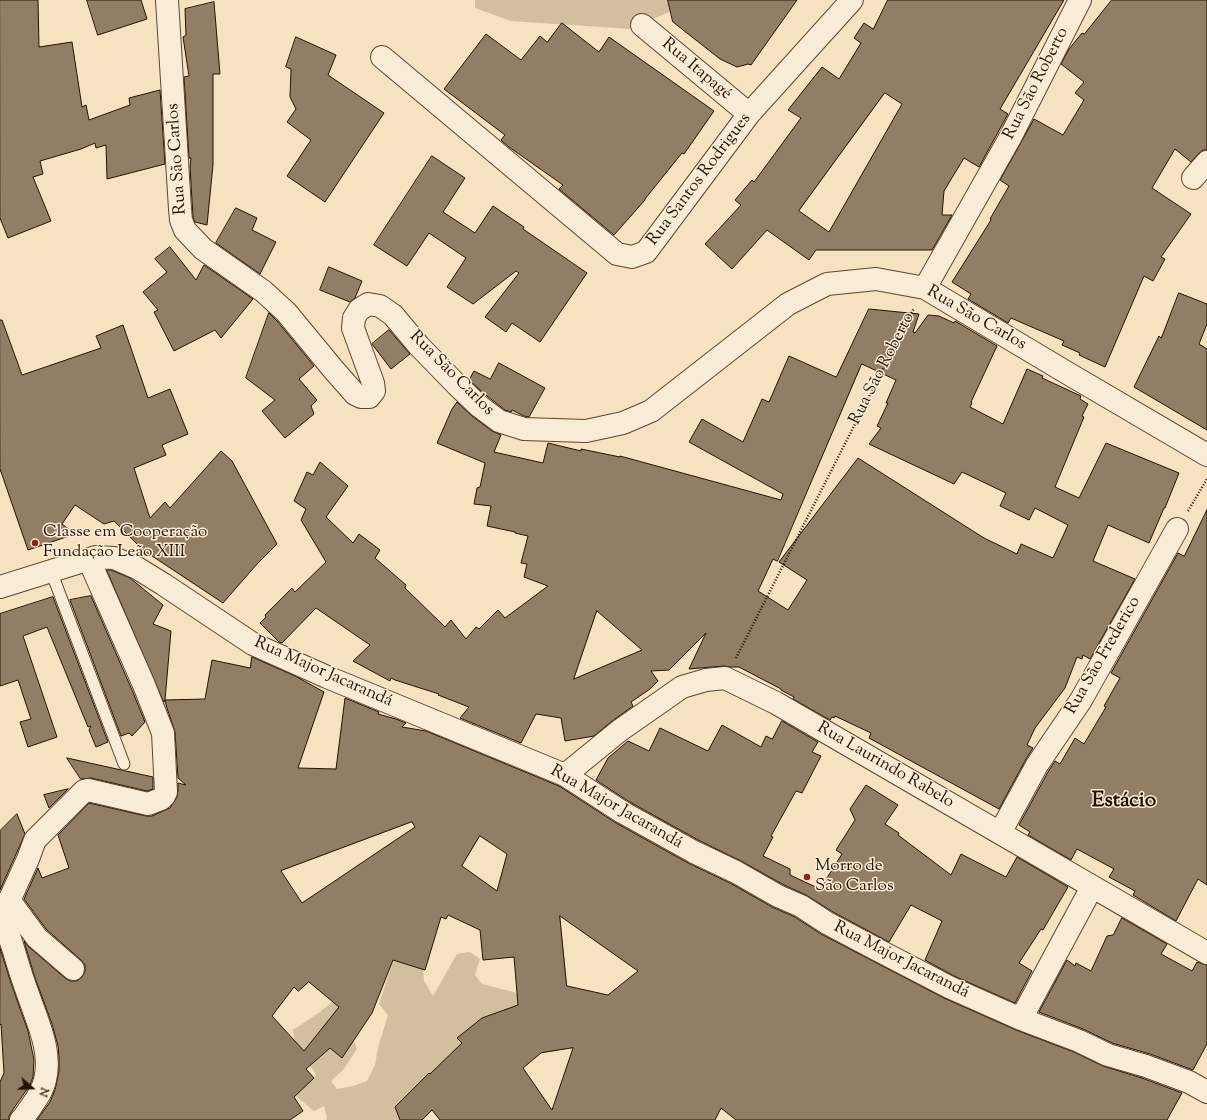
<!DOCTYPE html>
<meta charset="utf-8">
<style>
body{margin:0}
#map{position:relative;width:1207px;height:1120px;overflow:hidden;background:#f6e2c0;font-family:"Sorts Mill Goudy",serif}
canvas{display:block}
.north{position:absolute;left:12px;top:1068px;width:40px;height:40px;-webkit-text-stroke:3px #f9ecd6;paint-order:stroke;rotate:110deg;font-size:11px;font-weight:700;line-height:16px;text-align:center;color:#261200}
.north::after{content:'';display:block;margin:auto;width:14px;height:18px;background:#261200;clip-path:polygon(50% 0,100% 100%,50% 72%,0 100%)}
</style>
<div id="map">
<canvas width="1207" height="1120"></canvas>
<div class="north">N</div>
</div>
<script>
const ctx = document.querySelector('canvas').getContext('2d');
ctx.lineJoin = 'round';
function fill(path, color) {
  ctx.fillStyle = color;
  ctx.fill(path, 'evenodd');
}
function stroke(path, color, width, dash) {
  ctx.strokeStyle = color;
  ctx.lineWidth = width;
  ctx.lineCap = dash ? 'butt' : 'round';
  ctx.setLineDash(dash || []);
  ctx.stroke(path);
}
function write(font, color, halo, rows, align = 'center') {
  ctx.font = font + ' "Sorts Mill Goudy",serif';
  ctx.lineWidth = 3;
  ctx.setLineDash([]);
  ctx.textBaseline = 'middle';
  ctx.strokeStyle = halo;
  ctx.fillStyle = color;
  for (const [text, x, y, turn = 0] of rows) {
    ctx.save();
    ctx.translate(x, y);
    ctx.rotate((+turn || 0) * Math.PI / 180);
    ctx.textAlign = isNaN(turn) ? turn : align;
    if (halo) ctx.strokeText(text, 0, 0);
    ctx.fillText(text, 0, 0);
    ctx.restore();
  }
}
fill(new Path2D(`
 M475 0H670L674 10 630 29 511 21 475 8Z
 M400 940 422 955 424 981 433 996 457 954 470 952 480 959 475 975 482 984 521 994 531 1023 417 1120H326L327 1118 324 1106 314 1111 292 1093 314 1078 316 1074 295 1045 293 1030 320 1012 337 998 357 1049 343 1070 331 1081 337 1089 353 1086 367 1081 375 1065 378 1048 388 1015 379 1004Z`), '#d3bf9f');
const building = new Path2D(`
 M0 0H38L39 47 72 42 82 107 86 105 89 120 130 105 129 98 160 90 165 164 107 179 106 145 96 148 95 143 81 149 40 161 43 174 33 177 51 221 8 238 0 218Z
 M87 0H141L147 19 98 35Z
 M668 0H797L751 65 748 64 737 67 720 59 673 22Z
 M888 0H1064L1000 109 1008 114 979 167 964 158 944 191 942 215H952L932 250H816L809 260 767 230 732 269 705 244 741 205 735 200 752 180 754 182 801 118 788 110 822 67 839 79 861 43 854 38 864 23 873 29ZM885 93 902 104 829 232 799 211Z
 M1112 0H1207V150H1203L1198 154 1191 162 1175 149 1152 188 1191 214 1161 257 1165 259 1153 281 1144 276 1105 367 1079 355 1080 353 1062 345 1064 341 1011 318 1008 323 968 299 971 294 952 282 991 220 990 219 1009 186 1000 180 1034 119 1063 135 1084 100 1075 93 1084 82 1061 64 1069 49 1082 33 1084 34Z
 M214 2 220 74H213V165L207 225 195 222 193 217 190 167 191 158H189L184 77 189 76 183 37 186 35 185 9Z
 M562 23 599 52 609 37 714 111 684 154 682 153 645 199V200L614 235 559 189 563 185 509 147 501 140 505 135 444 89 486 34 521 60 540 36 547 42Z
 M296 37 336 55 328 75 384 113 325 202 287 176 311 140 287 122 296 109 290 97 291 69 286 67Z
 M432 156 465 178 443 212 475 233 493 206 524 227 523 229 587 273 540 342 512 323 506 332 485 317 519 273 516 271 473 304 447 287 466 258 429 233 407 266 374 245Z
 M236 208 257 218 252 230 276 242 260 274 216 243Z
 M170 247 196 280 204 265 253 299 221 338 215 330 174 351 154 312 158 310 143 292 167 272 155 259Z
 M329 267 362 281 355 298 350 302 320 290Z
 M1179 293 1207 304V324L1199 344 1207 349V430L1134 387 1159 336 1161 338Z
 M869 309 919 314 913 332 915 333 928 315 939 316 954 323 955 321 997 346 971 402 972 403 970 407 1003 424 1027 369 1043 376 1042 378 1081 396 1080 399 1088 404 1082 416 1084 417 1055 487 1079 498 1106 443 1179 473 1165 508H1164L1149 543 1108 525 1093 561 1135 579 1090 659 1083 655 1082 659 1077 657 1065 688 1035 728 1027 745 1033 748 1026 759 999 809 869 738 871 733 835 716 834 718 832 717 830 720 793 699 794 697 781 690V689L739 667H731L724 666 689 669 706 633 669 670 651 671 658 681 650 689 631 702 633 706 612 721 594 736 565 741 561 718 536 714 521 743 460 718 469 707 438 695 439 694 395 680 391 678 390 681 353 661 370 645 316 608 282 643 279 642 260 623 266 617 265 615 292 588 295 592 326 562 301 520 306 509 294 501 307 472 313 475 320 462 348 486 326 517 353 543 359 534 380 550 375 558 406 585 405 588 445 627 451 620 466 639 476 627 479 629 498 610 505 618 548 586 524 577 527 564 521 563 528 536 515 533V532L487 526 491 506 474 504 477 488 480 487 485 463 437 443 452 409 457 402 472 416 492 431 501 435 494 452 543 463 548 443 581 451V449L620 457V456L781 500 783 494 689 442 702 419 743 442 762 399 769 402 789 356 836 377ZM862 364 896 380 886 403H888L877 426 881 428 869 444 954 484 962 472 1006 493 1000 506 1029 520 1035 508 1068 525 1053 558 1021 544 1017 554 984 538 858 458 779 562 807 580 788 610 758 591 773 559 777 561ZM597 611 642 650 574 679Z
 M269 313 277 321 314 366 299 379 317 400 311 406 314 414 285 438 262 411 275 400 246 378Z
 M0 320H2L22 375 101 348 96 336 123 325 148 398 170 389 188 434 162 445 166 455 134 468 150 518 165 502 170 508 221 451 232 461 277 544 257 564 223 603 143 550 114 521 104 524 75 505 62 524 75 534 28 550 0 469Z
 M389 330 410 354 391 369 372 344Z
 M499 363 545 388 529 417 524 416 512 410 511 412 505 410 487 396 469 380 474 371 490 379Z
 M1207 510V885L1198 879 1176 921 1133 895 1135 891 1109 877 1114 869 1077 849 1071 860 1028 835 1030 832 1019 825 1048 772 1055 761 1060 764 1075 738 1084 744 1106 707 1104 706 1120 678 1111 673 1178 553 1184 556Z
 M107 570H111L130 578 163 605 153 624 171 631 165 700 164 702Z
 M91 596 132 690 145 722 132 736 129 733 121 736 70 600Z
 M53 597 108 742 96 747 89 730 91 726 88 727 47 627 23 636 57 737 28 747 20 722 31 719 18 680 0 686V614Z
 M252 657 295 676 324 692 298 768 336 769 345 698 379 712 378 714 396 719 406 723 402 727 426 731 559 786 616 823 688 863 730 883 772 907 795 917 821 934 944 998 1016 1030 1074 1052 1103 1066 1142 1078 1182 1093 1167 1120H736L721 1108 715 1120H440L432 1110 422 1120H400L395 1107 429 1073 430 1074 462 1043 457 1038 482 1018 518 1005 514 957 483 960 480 930 448 915 446 919 441 917 425 970 393 960 372 1013 342 1058 330 1048 306 1069 314 1078 294 1097 303 1111 290 1120H37L50 1102 55 1090 59 1071V1057L58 1046 52 1024 34 975 24 941 29 947 65 978 70 981H77L82 977 85 971V965L81 960 46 929 24 899 38 868 42 878 69 868 58 835 89 803 146 816H152L170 808 177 797 178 791V783L186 785 178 778 175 732 166 705 165 700 205 699 212 660 250 668ZM412 822 415 827 302 903 281 871ZM480 836 507 854 497 891 462 866ZM560 916 638 971 608 995 567 986ZM309 982 339 1007 304 1051 272 1016 294 987 298 991ZM573 1048 552 1110 523 1068 541 1053Z
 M782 721 818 742 812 752 821 756 802 793 796 791 771 836 773 837 763 856 790 869V875L820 889 842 854 836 850 855 820 850 809 866 785 898 805 885 824 899 833 898 835 951 875 961 854 1006 877 1017 857 1068 887 1043 930 1041 929 1019 963 1032 971 1015 1003 954 976 925 960 942 921 911 905 889 942 833 912 806 895 784 885 741 861 700 841 628 801 596 780 608 758 628 741 649 751 660 728 708 751 722 725 761 747 766 736 772 739Z
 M67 758 153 777V789L147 791 91 778 81 779Z
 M68 789 49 808 44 795Z
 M17 814 25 834 0 890V831Z
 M1122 918 1167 944 1161 954 1192 971 1197 962 1207 965V1044L1193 1070 1150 1054 1112 1043 1083 1029 1039 1012 1067 960 1075 966 1076 963 1091 971 1107 936 1113 935Z
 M0 948 11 983 28 1031 34 1060 33 1077 30 1085 12 1111 9 1116V1120H0V1082L4 1073 1 1024 0 1025Z`);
fill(building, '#927e64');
stroke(building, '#261200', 1);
const lane = new Path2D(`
 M51 571 124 764`);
const street = new Path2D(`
 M167 0 180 209 181 220 185 230 203 249 263 291 286 312 333 369 355 394 361 397H369L374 391 373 383 353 328 354 318 359 310 368 304 380 306 393 315 419 346 457 385 479 406 499 421 524 429 586 431 623 423 651 411 788 304 827 284 876 279 925 288 1069 374 1207 455
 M642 25 749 114
 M382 57 617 254 632 257 646 252 749 114 852 0
 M1193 178 1207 162
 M925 288 1011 136 1080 0
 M0 587 96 557 114 558 137 568 163 584 253 644 327 677 565 775 622 812 694 852 736 872 778 896 801 906 827 923 876 949 949 987 1021 1019 1079 1041 1108 1055 1146 1066 1189 1082 1207 1092
 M565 775 619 731 682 687 706 680 725 678 776 703 1207 953
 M1000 833 1037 765 1081 700 1177 529
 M9 900 37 938 73 969
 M1021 1019 1092 887
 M21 1120 24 1117C31 1106 42 1094 45 1080 52 1052 38 1023 29 997 23 981 18 965 13 948 8 932 3 920 8 903L28 859 35 840 84 791 88 790 148 804 161 799 164 796 166 792 163 733 144 685 89 560`);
stroke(lane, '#5a4630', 13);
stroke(street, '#5a4630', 24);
stroke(new Path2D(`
 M1188 511 1207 479
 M736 658 914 308`), '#261200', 2.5, [1, 2]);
stroke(lane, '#f9ecd6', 11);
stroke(street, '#f9ecd6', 22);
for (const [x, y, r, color] of [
 [35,543,4,"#8f2418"],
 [807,877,4,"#8f2418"]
]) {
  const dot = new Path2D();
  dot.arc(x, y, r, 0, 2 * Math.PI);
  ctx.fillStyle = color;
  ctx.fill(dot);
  stroke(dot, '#f9ecd6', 1.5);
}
write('17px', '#261200', '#f9ecd6', [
 ["Rua Itapagé",696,70,40],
 ["Rua São Roberto",1037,84,-63],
 ["Rua São Carlos",178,159,-94],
 ["Rua Santos Rodrigues",700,180,-53],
 ["Rua São Carlos",976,319,30],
 ["Rua São Roberto",883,369,-63],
 ["Rua São Carlos",451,374,45],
 ["Rua São Frederico",1104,656,-60],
 ["Rua Major Jacarandá",323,673,24],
 ["Rua Laurindo Rabelo",885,766,30],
 ["Rua Major Jacarandá",616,808,30],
 ["Rua Major Jacarandá",901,961,27]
]);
write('17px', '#261200', '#f9ecd6', [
 ["Classe em Cooperação",43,533],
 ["Fundação Leão XIII",43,553],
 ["Morro de",815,867],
 ["São Carlos",815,887]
], 'left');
write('bold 21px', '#261200', '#f9ecd6', [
 ["Estácio",1124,802]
]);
</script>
